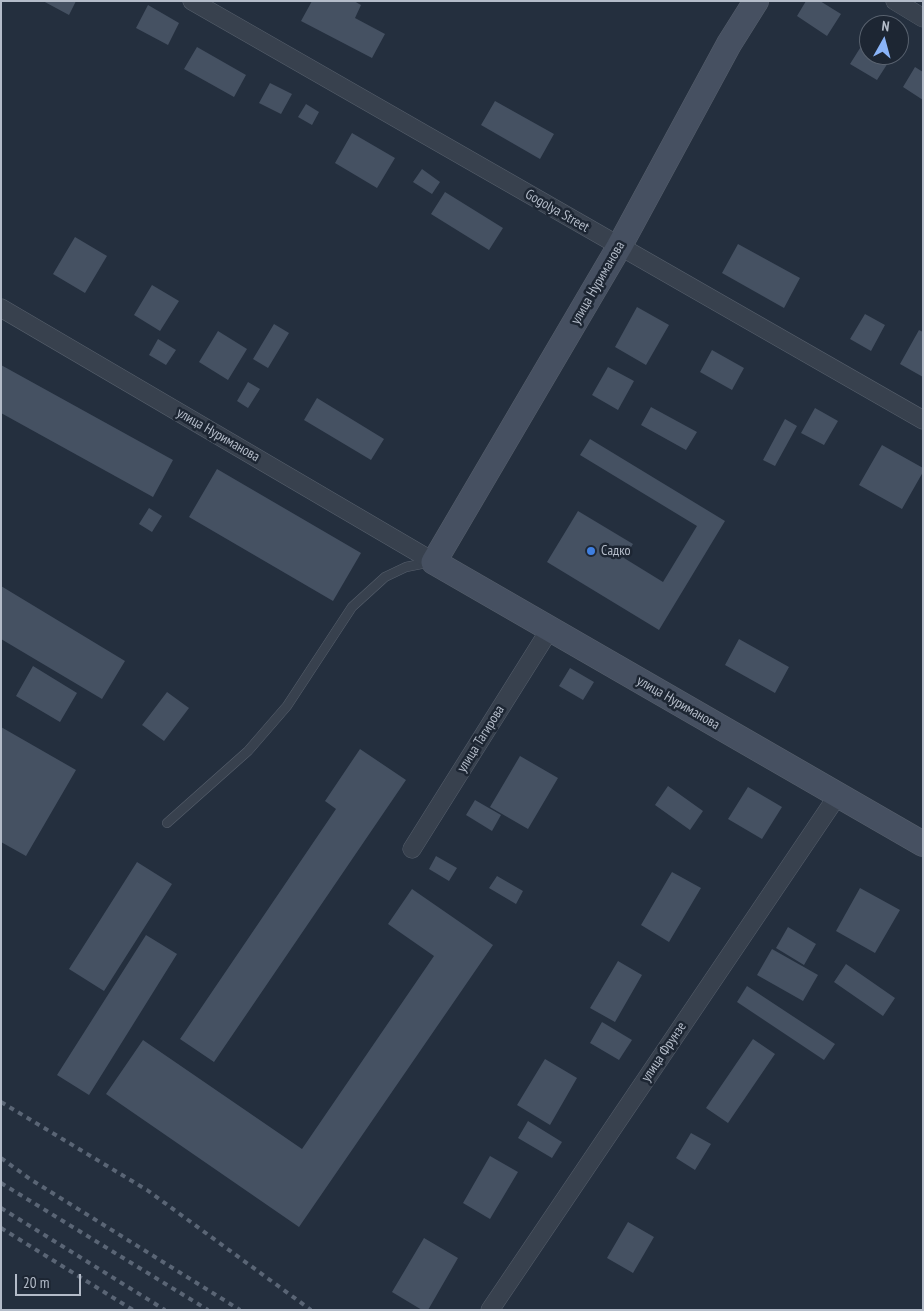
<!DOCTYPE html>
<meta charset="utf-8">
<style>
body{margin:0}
#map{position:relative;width:924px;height:1311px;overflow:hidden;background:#242f3e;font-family:"PT Sans Narrow",sans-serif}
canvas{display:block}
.frame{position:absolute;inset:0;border:2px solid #b4bcc9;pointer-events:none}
.north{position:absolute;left:859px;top:15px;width:50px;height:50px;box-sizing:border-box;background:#1d2633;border:1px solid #59626f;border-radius:50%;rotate:7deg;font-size:14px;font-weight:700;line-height:20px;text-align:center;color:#b4bcc9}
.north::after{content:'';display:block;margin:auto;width:18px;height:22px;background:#8ab4f8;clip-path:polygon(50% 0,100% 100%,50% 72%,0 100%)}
.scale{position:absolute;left:15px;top:1274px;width:66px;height:22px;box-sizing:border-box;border:2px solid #b4bcc9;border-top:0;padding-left:6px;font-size:15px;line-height:18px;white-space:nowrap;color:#b4bcc9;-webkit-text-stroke:4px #1d2633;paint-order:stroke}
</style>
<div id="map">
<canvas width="924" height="1311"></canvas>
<div class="frame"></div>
<div class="north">N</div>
<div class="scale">20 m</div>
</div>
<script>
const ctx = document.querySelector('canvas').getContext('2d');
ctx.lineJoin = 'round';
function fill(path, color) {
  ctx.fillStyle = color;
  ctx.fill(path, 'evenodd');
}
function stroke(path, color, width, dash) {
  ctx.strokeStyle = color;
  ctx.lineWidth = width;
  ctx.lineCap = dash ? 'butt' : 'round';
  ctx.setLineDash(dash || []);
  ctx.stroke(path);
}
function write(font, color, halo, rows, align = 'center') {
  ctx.font = font + ' "PT Sans Narrow",sans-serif';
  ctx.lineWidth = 5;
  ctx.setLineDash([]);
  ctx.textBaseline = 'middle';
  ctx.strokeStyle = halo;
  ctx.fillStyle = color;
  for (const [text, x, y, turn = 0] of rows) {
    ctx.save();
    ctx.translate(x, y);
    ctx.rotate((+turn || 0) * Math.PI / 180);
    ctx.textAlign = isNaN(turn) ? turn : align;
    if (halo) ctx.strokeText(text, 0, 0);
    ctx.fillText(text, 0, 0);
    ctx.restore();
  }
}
fill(new Path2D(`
 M43 1H76L69 15Z
 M312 1H354L361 5 355 18 385 34 372 58 301 21Z
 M806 1H820L841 14 827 36 797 16Z
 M148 5 179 23 168 45 136 28Z
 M867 37 869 39V55H893L877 80 850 64Z
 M197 47 246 75 234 97 184 69Z
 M915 67 923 72V100L903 87Z
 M270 83 292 94 281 114 259 103Z
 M495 101 554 134 540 159 481 125Z
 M306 104 319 112 312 125 298 117Z
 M352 133 395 158 377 188 335 163Z
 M422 169 440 182 432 194 413 182Z
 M445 192 503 228 489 250 431 214Z
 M75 237 107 256 85 293 53 274Z
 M738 244 800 278 784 308 722 273Z
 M152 285 179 301 160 331 134 315Z
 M637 307 669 325 646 365 615 347Z
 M865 314 885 325 871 351 850 339Z
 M274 324 289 333 268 368 253 359Z
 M919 330 923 332V377L900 364Z
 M218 331 247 349 228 380 199 362Z
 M158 339 176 350 166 365 149 355Z
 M712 350 744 368 732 390 700 372Z
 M1 365 173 460 153 497 1 413Z
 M608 367 634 381 618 410 592 395Z
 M248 382 260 389 248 408 237 401Z
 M317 398 384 439 371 460 304 420Z
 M651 407 697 432 686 450 641 425Z
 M815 408 838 421 824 445 801 433Z
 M785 419 797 426 775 466 763 460Z
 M590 439 725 521 659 630 547 562 578 511 633 544 624 558 663 582 697 526 580 455Z
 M882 445 923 468V472L902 509 859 485Z
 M217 469 361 553 333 601 189 517Z
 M149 508 162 516 152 532 139 524Z
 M1 586 125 661 102 699 1 639Z
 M739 639 789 667 775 693 725 665Z
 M33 666 77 693 60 722 16 696Z
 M570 668 594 682 583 700 559 686Z
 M167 692 189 708 164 741 142 725Z
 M1 727 76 770 26 856 1 842Z
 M360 749 406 780 214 1062 180 1039 336 809 325 801Z
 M520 756 558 778 528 829 490 807Z
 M668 786 703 811 690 830 655 805Z
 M748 787 782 807 762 839 728 819Z
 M475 800 501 815 492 831 466 815Z
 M436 856 457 868 449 881 429 869Z
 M137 862 172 884 104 991 69 969Z
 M672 872 701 888 669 942 641 925Z
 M497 876 523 891 516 904 489 888Z
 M860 888 900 910 875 953 836 931Z
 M412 889 493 945 299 1227 106 1094 143 1040 302 1149 434 956 388 924Z
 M788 927 816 944 804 965 776 948Z
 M146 935 177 954 89 1095 57 1075Z
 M772 949 818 975 803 1001 757 975Z
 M618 961 642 975 615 1022 590 1008Z
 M846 964 895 998 883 1016 834 982Z
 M747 986 835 1044 824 1060 737 1002Z
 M602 1022 632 1040 619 1060 590 1043Z
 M753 1039 775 1054 728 1123 706 1108Z
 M545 1059 577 1078 550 1125 517 1105Z
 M528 1121 562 1142 552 1158 518 1138Z
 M691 1133 711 1144 695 1170 676 1158Z
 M490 1156 518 1172 490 1219 463 1203Z
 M628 1222 654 1237 633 1273 607 1258Z
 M424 1238 458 1258 428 1310H422L392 1292Z`), '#455162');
const lane = new Path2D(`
 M167 823 248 751 287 706 352 607 385 577 406 567 431 562`);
const street = new Path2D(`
 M192 1 923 420
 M895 1 923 18
 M1 308 434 562
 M412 849 550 629
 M490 1310 838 795`);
const secondary = new Path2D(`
 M756 1 729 44 619 247 434 562 923 844`);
stroke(lane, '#565f6c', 10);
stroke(street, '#565f6c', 19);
stroke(secondary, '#565f6c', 26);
stroke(lane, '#38414e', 9);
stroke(street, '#38414e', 18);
stroke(secondary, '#465061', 25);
stroke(new Path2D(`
 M1 1102 147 1190 311 1310
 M1 1158 30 1179 240 1310
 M1 1183 208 1310
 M1 1208 165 1310
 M1 1228 133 1310`), '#5a6575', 4, [5, 5]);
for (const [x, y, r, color] of [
 [591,551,5,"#3f7fe0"]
]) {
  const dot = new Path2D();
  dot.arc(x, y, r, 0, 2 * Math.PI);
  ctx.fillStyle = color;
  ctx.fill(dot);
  stroke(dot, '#1d2633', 2);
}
write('14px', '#b4bcc9', '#1d2633', [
 ["Gogolya Street",557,211,30],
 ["улица Нуриманова",598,283,-60],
 ["улица Нуриманова",218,435,30],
 ["улица Нуриманова",678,703,30],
 ["улица Тагирова",481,739,-58],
 ["улица Фрунзе",664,1052,-56]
]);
write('14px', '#b4bcc9', '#1d2633', [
 ["Садко",601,551]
], 'left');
</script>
